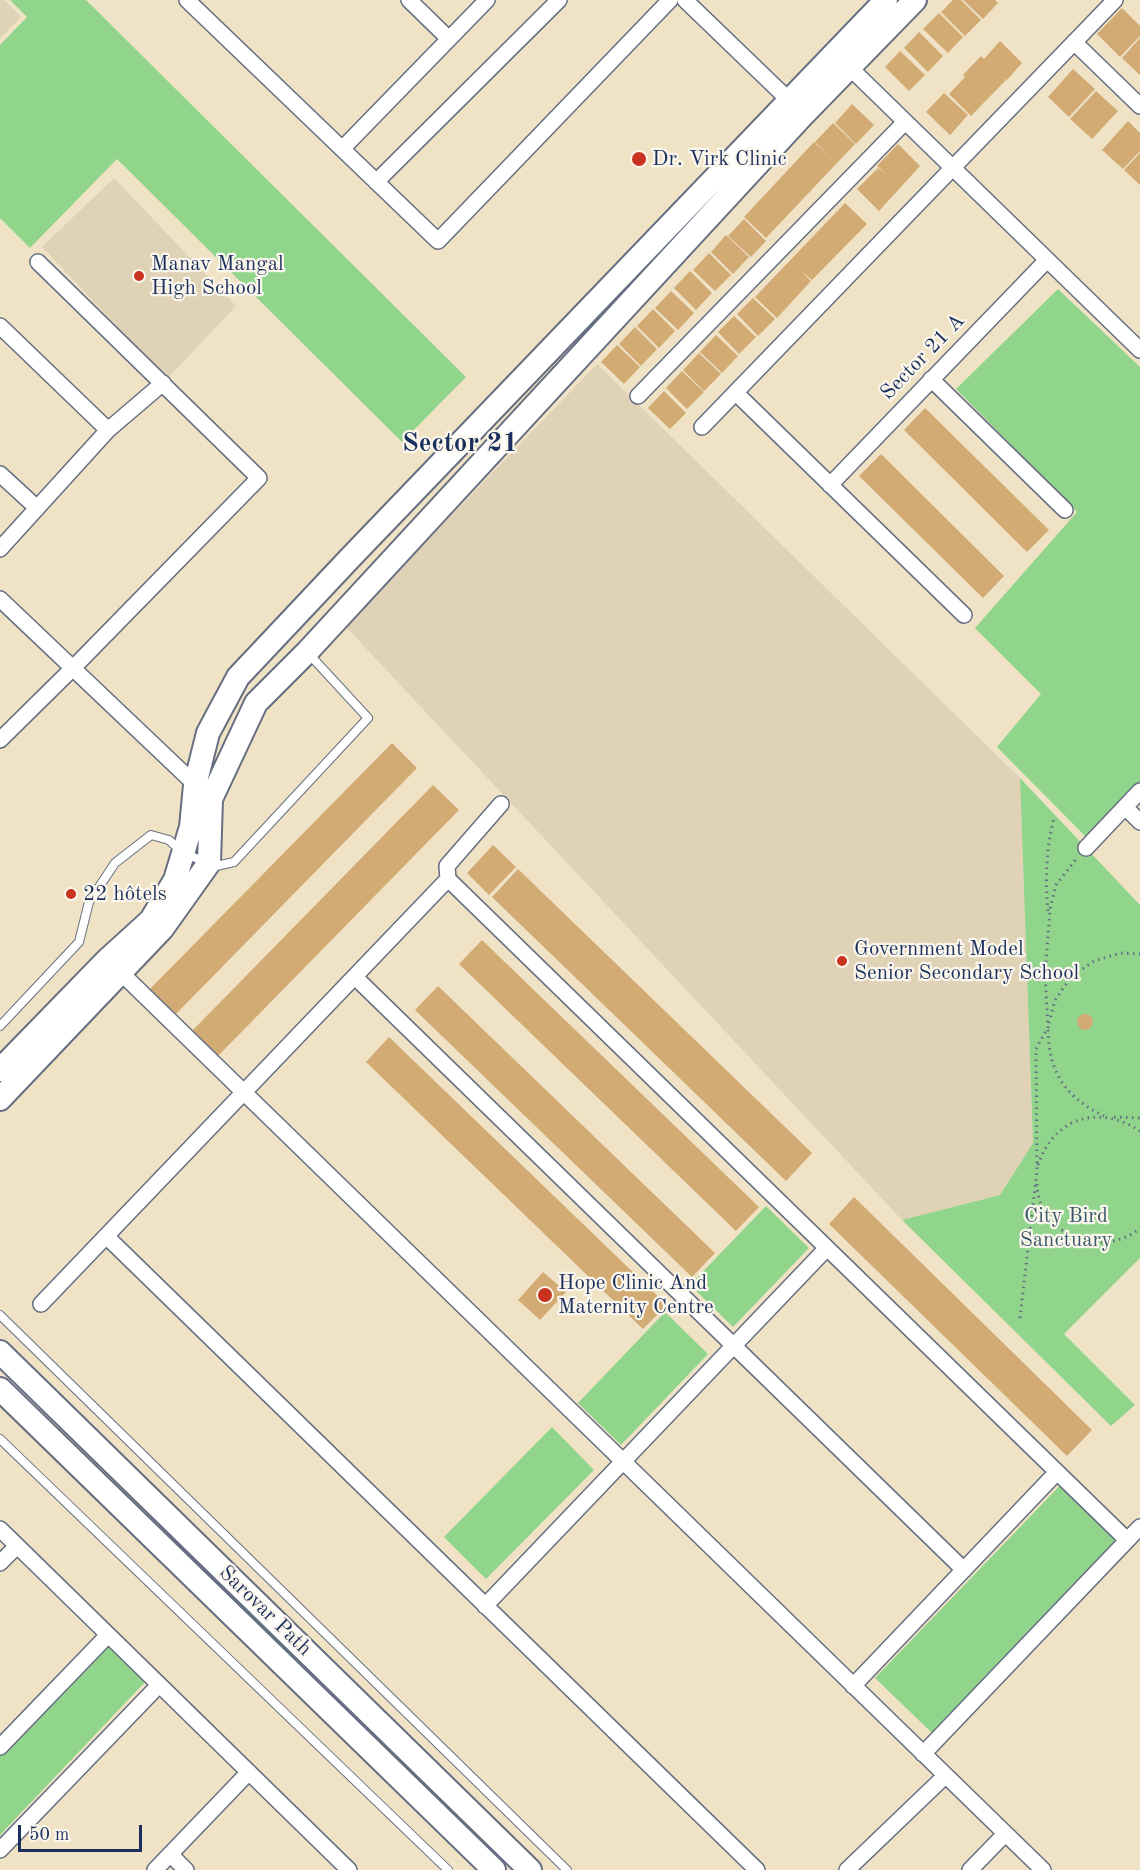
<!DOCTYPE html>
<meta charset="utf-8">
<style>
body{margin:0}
#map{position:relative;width:1140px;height:1870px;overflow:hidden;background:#f0e3c5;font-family:"Old Standard TT",serif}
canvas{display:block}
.scale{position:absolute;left:18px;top:1825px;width:124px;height:27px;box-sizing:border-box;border:3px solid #1b2f5e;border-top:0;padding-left:8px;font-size:18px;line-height:21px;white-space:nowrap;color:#1b2f5e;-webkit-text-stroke:4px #fbf7ec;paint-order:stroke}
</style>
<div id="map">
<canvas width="1140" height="1870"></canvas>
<div class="scale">50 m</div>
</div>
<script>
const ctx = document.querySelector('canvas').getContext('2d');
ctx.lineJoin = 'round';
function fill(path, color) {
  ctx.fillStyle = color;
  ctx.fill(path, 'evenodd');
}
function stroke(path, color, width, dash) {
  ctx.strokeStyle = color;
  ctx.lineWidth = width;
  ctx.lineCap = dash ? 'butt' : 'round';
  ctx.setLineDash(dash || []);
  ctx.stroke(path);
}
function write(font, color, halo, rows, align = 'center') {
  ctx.font = font + ' "Old Standard TT",serif';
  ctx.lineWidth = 4.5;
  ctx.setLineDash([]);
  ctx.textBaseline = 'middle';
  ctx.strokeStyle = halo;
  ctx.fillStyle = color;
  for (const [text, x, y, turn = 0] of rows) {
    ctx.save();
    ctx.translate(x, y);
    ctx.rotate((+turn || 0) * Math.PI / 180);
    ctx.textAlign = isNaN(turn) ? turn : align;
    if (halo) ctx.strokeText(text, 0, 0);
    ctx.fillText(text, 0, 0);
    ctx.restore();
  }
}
fill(new Path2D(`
 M0 0H4L21 17 0 38Z
 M114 178 236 306 167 379 42 247Z
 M597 364 1020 778 1033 1143 1000 1195 902 1220 345 626Z`), '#e0d2b6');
fill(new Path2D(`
 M10 0H86L466 377 402 442 117 159 30 248 0 218V45L27 17Z
 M1058 289 1140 367V786L1090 841 997 747 1041 694 975 628 1077 512 956 389Z
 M1020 778 1140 905V1258L1064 1334 1135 1405 1111 1426 902 1220 1000 1195 1033 1143Z
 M766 1206 809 1248 733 1327 690 1285Z
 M665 1312 708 1354 621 1445 578 1403Z
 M552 1427 594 1470 486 1579 444 1537Z
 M1071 1474 1128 1529 932 1733 875 1678Z
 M107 1643 146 1681 0 1835V1756Z`), '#91d58d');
fill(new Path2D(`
 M953 0H961L981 20 965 36 941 12Z
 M963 0H995L998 3 983 19Z
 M1122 8 1140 26V36L1120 57 1097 34Z
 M939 13 963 37 948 53 923 29Z
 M919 32 943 56 928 72 904 48Z
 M1140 38V75L1122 58Z
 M1000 41 1022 63 1007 80 1001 76 1006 80 971 116 949 94 965 77 963 75 981 56 984 59Z
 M900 51 925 75 909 91 885 67Z
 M1073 69 1095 89 1069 117 1048 97Z
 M1096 91 1118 111 1092 139 1070 119Z
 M944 93 968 115 950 135 926 112Z
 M852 104 874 125 856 144 835 123Z
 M1128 121 1140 133V151L1123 169 1102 150Z
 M833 123 855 144 766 238 744 217 814 142 834 161 815 142Z
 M898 144 920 166 879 211 857 189 878 168 886 174 877 166Z
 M1140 153V185L1124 170Z
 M845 203 867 224 812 280 802 272 811 281 777 318 755 297Z
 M744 219 766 241 751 257 728 236Z
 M726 235 749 257 733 274 711 252Z
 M709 253 731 275 715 291 693 270Z
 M690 271 712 293 696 310 674 288Z
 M671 291 694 313 678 330 655 308Z
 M753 298 775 319 758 336 737 314Z
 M653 309 675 331 659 348 637 326Z
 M734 316 756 337 739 354 718 332Z
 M635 327 657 349 641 366 619 344Z
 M716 335 738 356 722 373 700 352Z
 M617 345 640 367 624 384 601 362Z
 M699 353 721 374 704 391 683 370Z
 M682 371 704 392 687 409 666 388Z
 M664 391 686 413 670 429 648 408Z
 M925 408 1049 530 1027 552 904 430Z
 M881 454 1004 576 983 598 859 476Z
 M392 743 417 768 176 1014 150 989Z
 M433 785 459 810 217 1057 192 1031Z
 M493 845 516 867 489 895 467 873Z
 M518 869 812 1153 786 1181 492 897Z
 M482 940 759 1207 736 1231 459 964Z
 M438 986 715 1253 692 1277 415 1010Z
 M1077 1022a8 8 0 1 1 16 0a8 8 0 1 1-16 0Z
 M389 1037 667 1305 643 1329 366 1062Z
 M854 1197 1092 1430 1067 1456 829 1224Z
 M543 1272 566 1292 540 1320 518 1300Z`), '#d2aa74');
const lane = new Path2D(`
 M0 1026 79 942 89 902 115 863 151 835 169 840 183 853 216 866 234 862 368 718 308 653
 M0 1315 567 1870
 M0 1439 448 1870`);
const street = new Path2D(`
 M187 0 438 241 670 0
 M409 0 449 39
 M685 0 795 106
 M1074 42 1140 106
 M844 62 1140 350
 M342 149 487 0
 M376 182 559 0
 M0 326 108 430
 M931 379 1065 510
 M736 393 964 615
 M638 396 905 122
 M702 427 1115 0
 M0 474 37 508
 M830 485 1047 260
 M0 549 108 430 163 383
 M0 599 200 789
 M0 740 73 668 259 478 38 262
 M501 804 447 866 448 879 1127 1540
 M1125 807 1140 822
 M1086 848 1140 791
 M114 966 1043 1870
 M355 977 964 1570
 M106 1236 757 1870
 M41 1304 448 879
 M0 1529 349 1870
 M0 1563 17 1546
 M485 1606 827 1248
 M853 1686 1057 1472
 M0 1747 108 1635
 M923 1754 1140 1527
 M0 1850 159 1685
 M170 1854 186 1870
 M155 1870 249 1772
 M847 1870 945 1776
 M970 1870 1005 1834`);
const secondary = new Path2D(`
 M0 1070 107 960 151 920 175 880 191 827 195 785 208 733 238 677 351 557 886 0
 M0 1099 162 929 209 863 211 799 256 703 307 652 803 115 915 0
 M0 1352 530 1870
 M0 1389 494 1870`);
stroke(lane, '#666e82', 10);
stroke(street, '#666e82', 18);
stroke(secondary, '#666e82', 26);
stroke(new Path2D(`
 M1048 911C1045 879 1046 849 1054 818
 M1049 1023 1055 1000 1071 977 1094 961 1121 953 1140 954
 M1048 1030C1049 1074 1066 1097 1104 1116
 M1114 1117 1140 1118
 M1038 1165C1054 1117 1099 1104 1140 1131
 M1037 1184C1038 1235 1103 1260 1140 1228
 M1020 1318 1037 1170 1036 1049 1048 1027 1045 975 1050 909 1056 885 1077 858`), '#666e82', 3, [1.5, 4.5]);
stroke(lane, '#fff', 8);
stroke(street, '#fff', 15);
stroke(secondary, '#fff', 22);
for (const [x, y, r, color] of [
 [639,159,8,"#c8321e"],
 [139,276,6,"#c8321e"],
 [71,894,6,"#c8321e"],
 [842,961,6,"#c8321e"],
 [545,1295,8,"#c8321e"]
]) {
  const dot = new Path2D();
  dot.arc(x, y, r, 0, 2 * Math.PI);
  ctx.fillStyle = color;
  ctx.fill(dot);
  stroke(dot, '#fbf7ec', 2);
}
write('21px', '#1b2f5e', '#fbf7ec', [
 ["Dr. Virk Clinic",652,159],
 ["Manav Mangal",151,264],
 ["High School",151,288],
 ["22 hôtels",83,894],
 ["Government Model",854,949],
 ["Senior Secondary School",854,973],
 ["Hope Clinic And",558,1283],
 ["Maternity Centre",558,1307]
], 'left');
write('21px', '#1b2f5e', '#fbf7ec', [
 ["Sector 21 A",923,357,-46],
 ["Sarovar Path",265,1611,44]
]);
write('21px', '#38586a', '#fbf7ec', [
 ["City Bird",1066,1216],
 ["Sanctuary",1066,1240]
]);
write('bold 27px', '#1b2f5e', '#fbf7ec', [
 ["Sector 21",460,444]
]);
</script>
